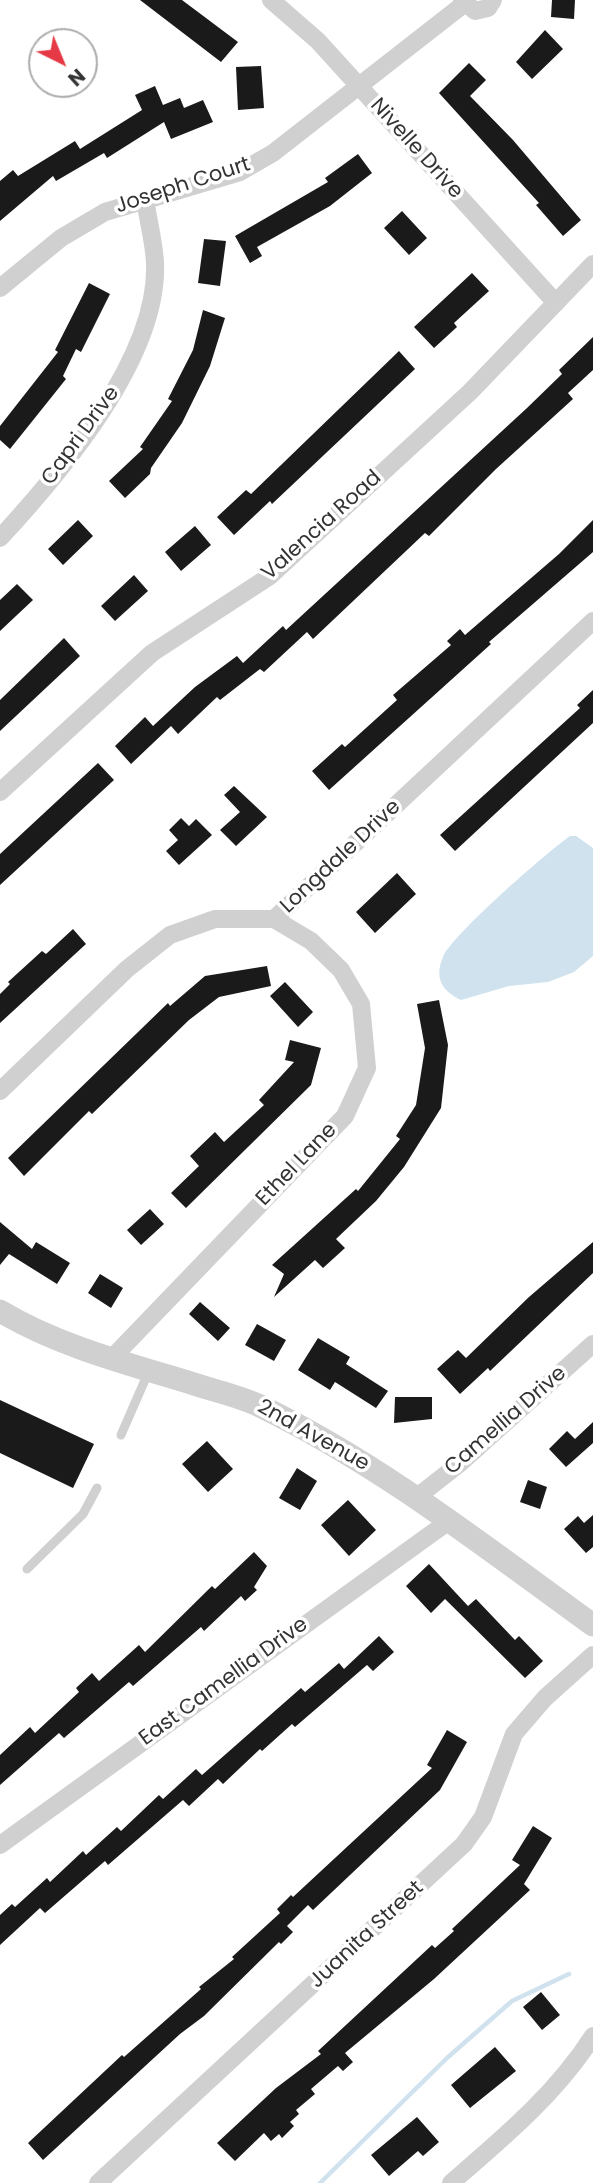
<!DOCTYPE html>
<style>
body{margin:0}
#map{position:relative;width:593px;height:2183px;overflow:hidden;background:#fff;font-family:Poppins,sans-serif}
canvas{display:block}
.north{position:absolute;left:28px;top:28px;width:70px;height:70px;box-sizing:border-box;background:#fff;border:2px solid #adadad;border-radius:50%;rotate:137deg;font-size:19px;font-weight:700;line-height:28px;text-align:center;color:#333}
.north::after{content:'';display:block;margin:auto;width:24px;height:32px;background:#e63946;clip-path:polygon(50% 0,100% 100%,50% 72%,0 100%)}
</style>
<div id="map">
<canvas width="593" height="2183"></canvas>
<div class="north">N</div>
</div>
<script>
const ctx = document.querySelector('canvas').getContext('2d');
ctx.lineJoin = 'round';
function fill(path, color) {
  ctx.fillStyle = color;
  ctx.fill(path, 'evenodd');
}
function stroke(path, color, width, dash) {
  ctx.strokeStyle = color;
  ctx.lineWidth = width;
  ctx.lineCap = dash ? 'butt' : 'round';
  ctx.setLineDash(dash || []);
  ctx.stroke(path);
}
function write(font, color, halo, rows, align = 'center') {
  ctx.font = font + ' Poppins,sans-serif';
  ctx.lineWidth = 7;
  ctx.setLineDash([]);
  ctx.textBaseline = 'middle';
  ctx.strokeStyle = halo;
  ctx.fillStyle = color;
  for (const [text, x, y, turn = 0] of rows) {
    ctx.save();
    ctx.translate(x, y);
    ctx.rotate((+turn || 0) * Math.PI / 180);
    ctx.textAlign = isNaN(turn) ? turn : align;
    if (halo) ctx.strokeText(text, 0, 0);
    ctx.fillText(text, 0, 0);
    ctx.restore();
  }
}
fill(new Path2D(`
 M570 836H576L593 848V956L574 972 548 982 509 986 461 1000C442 991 434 978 443 957 451 936 547 852 570 836Z`), '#cfe2ee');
stroke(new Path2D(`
 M320 2183 447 2058 512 2001 569 1974`), '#cfe2ee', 4.5);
fill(new Path2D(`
 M140 0H182L238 42 221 62Z
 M552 0H575L574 19 551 17Z
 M545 30 563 49 532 79 516 62Z
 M469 63 486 80 470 96 513 140 581 220 563 236 536 205 539 203 439 93Z
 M261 66 264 108 238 110 236 67Z
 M155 86 163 105 180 98 184 108 203 100 213 122 171 139 164 122 107 158 104 153 56 181 53 176 0 221V181L13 170 18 176 75 141 80 149 142 110 135 95Z
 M358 154 372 173 330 206 257 247 262 256 250 263 235 236 328 182 325 178Z
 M402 211 427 238 409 255 384 228Z
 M204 239 226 241 220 286 198 283Z
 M472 273 489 291 454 323 457 327 434 348 414 327Z
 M89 283 110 294 81 352 76 349 63 376 66 379 10 449 0 440V426L58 352 55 350Z
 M203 310 225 318 210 366 182 423 151 468 150 474 125 498 109 481 143 449 140 447 172 401 168 399 193 350Z
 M593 337V370L568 393 573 399 496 469 429 536 425 533 313 639 307 632 264 672 260 669 220 700 217 697 178 734 171 726 131 764 115 746 145 717 153 726 195 687 237 656 243 663 283 626 286 630 527 408 562 374 559 370Z
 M399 351 415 369 272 504 270 501 234 535 217 517 246 490 251 494Z
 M78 520 93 536 63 565 48 549Z
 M593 520V552L489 642 491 644 329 790 312 771 342 744 345 747 397 700 393 695 451 645 447 641 460 629 465 635 559 554Z
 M195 526 211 545 181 571 165 552Z
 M134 575 148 591 115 621 101 606Z
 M17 584 33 600 0 631V600Z
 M64 638 80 656 0 731V700Z
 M593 690V723L455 851 440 835 580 708 577 705Z
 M98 763 114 780 0 885V854Z
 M234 786 267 817 236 846 220 830 240 812 224 795Z
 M181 818 189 826 196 819 212 835 179 865 166 851 178 840 169 830Z
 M397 873 416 894 375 933 356 912Z
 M73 929 86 944 0 1023V994L10 984 8 982 42 951 46 954Z
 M267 966 271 986 219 997 189 1020 92 1114 89 1111 24 1176 8 1158 168 1003 170 1006 205 976Z
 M285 982 313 1012 298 1027 270 996Z
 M439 1000 448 1045 441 1108 404 1167 376 1201 336 1239 345 1248 323 1268 315 1260 274 1297 284 1274 272 1265 356 1189 358 1191 400 1139 396 1136 416 1105 425 1048 417 1004Z
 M290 1040 321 1048 311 1085 186 1208 171 1193 199 1166 190 1156 215 1132 224 1142 264 1105 259 1100 294 1062 285 1060Z
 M150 1209 164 1224 141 1245 127 1230Z
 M0 1222 32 1249 36 1242 70 1263 57 1284 9 1254 0 1265Z
 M593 1242V1273L490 1371 488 1368 460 1394 437 1369 458 1350 466 1358 529 1297Z
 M100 1274 123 1288 111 1308 88 1293Z
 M200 1302 230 1328 218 1341 189 1314Z
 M257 1324 286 1340 274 1361 245 1345Z
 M318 1338 350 1357 346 1364 388 1391 376 1408 335 1382 330 1390 298 1370Z
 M395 1397H432V1419L394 1423Z
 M0 1400 94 1444 73 1488 0 1453Z
 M593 1422V1443L566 1467 549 1449 567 1431 575 1439Z
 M207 1441 233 1469 208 1492 182 1464Z
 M297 1468 317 1481 300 1510 279 1498Z
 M528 1480 547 1487 540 1509 520 1502Z
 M348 1500 376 1530 349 1556 321 1525Z
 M593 1515V1547L586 1553 564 1529 578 1516 584 1523Z
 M254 1552 267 1566 254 1587 257 1590 245 1601 241 1596 204 1631 201 1627 133 1686 129 1682 64 1738 59 1733 0 1785V1755L30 1727 35 1733 79 1692 76 1688 92 1673 99 1681 139 1645 145 1652 212 1586 215 1589Z
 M429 1564 468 1606 476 1599 515 1640 519 1636 543 1661 525 1678 445 1599 431 1613 406 1586Z
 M379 1636 394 1652 373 1671 367 1665 295 1727 292 1724 262 1751 260 1749 223 1784 218 1779 189 1806 183 1800 108 1865 105 1861 45 1913 40 1908 0 1945V1915L12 1904 15 1907 47 1878 50 1882 83 1851 86 1855 117 1827 121 1831 159 1795 163 1799 196 1769 202 1775 301 1688 305 1692 339 1663 344 1669Z
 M447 1730 467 1742 440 1790 313 1910 308 1905 287 1926 293 1932 281 1944 279 1942 204 2016 180 2034 43 2160 28 2143 122 2055 124 2057 201 1989 199 1987 234 1959 232 1957 280 1913 277 1909 291 1895 293 1897 432 1768 427 1765Z
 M533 1826 552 1838 524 1884 530 1890 434 1979 345 2053 353 2062 343 2071 338 2066 311 2089 315 2094 296 2110 299 2114 290 2122 294 2126 282 2138 279 2134 271 2141 264 2133 235 2161 217 2143 276 2088 321 2054 318 2051 432 1945 435 1948 454 1931 452 1929 520 1865 512 1860Z
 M541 1992 560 2015 542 2030 523 2007Z
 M495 2047 516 2071 470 2108 451 2085Z
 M417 2117 439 2142 423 2156 418 2151 389 2176 371 2155Z`), '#1a1a1a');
stroke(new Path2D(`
 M121 1435 148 1373
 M27 1569 83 1514 97 1488`), '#d0d0d0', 9);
stroke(new Path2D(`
 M271 0 318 41 556 303
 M462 0 475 11 488 8 493 0
 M0 288 61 238 105 212 240 172 273 153 464 4
 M0 538C61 472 159 357 155 263 154 242 148 220 145 199
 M0 792 152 653 270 576 470 392 593 264
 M0 1091 127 969 170 935 215 919H274L593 621
 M112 1358 345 1116 367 1068 361 1004 341 970 311 941 274 919
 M417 1497 459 1464 593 1344
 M0 1845 449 1521
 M98 2183 464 1844 483 1817 514 1734 545 1698 593 1655
 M451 2183C503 2138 555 2095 593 2036`), '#d0d0d0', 18);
stroke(new Path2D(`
 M0 1311C58 1346 129 1364 194 1384 215 1391 239 1396 260 1406 380 1464 485 1547 593 1625`), '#d0d0d0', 23);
write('21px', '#333', '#fff', [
 ["Nivelle Drive",416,149,48],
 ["Joseph Court",183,186,-18],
 ["Capri Drive",81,436,-54],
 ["Valencia Road",322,526,-42],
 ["Longdale Drive",341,857,-43],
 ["Ethel Lane",297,1165,-46],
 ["Camellia Drive",506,1421,-41],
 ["2nd Avenue",313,1436,29],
 ["East Camellia Drive",224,1682,-36],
 ["Juanita Street",367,1935,-43]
]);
</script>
